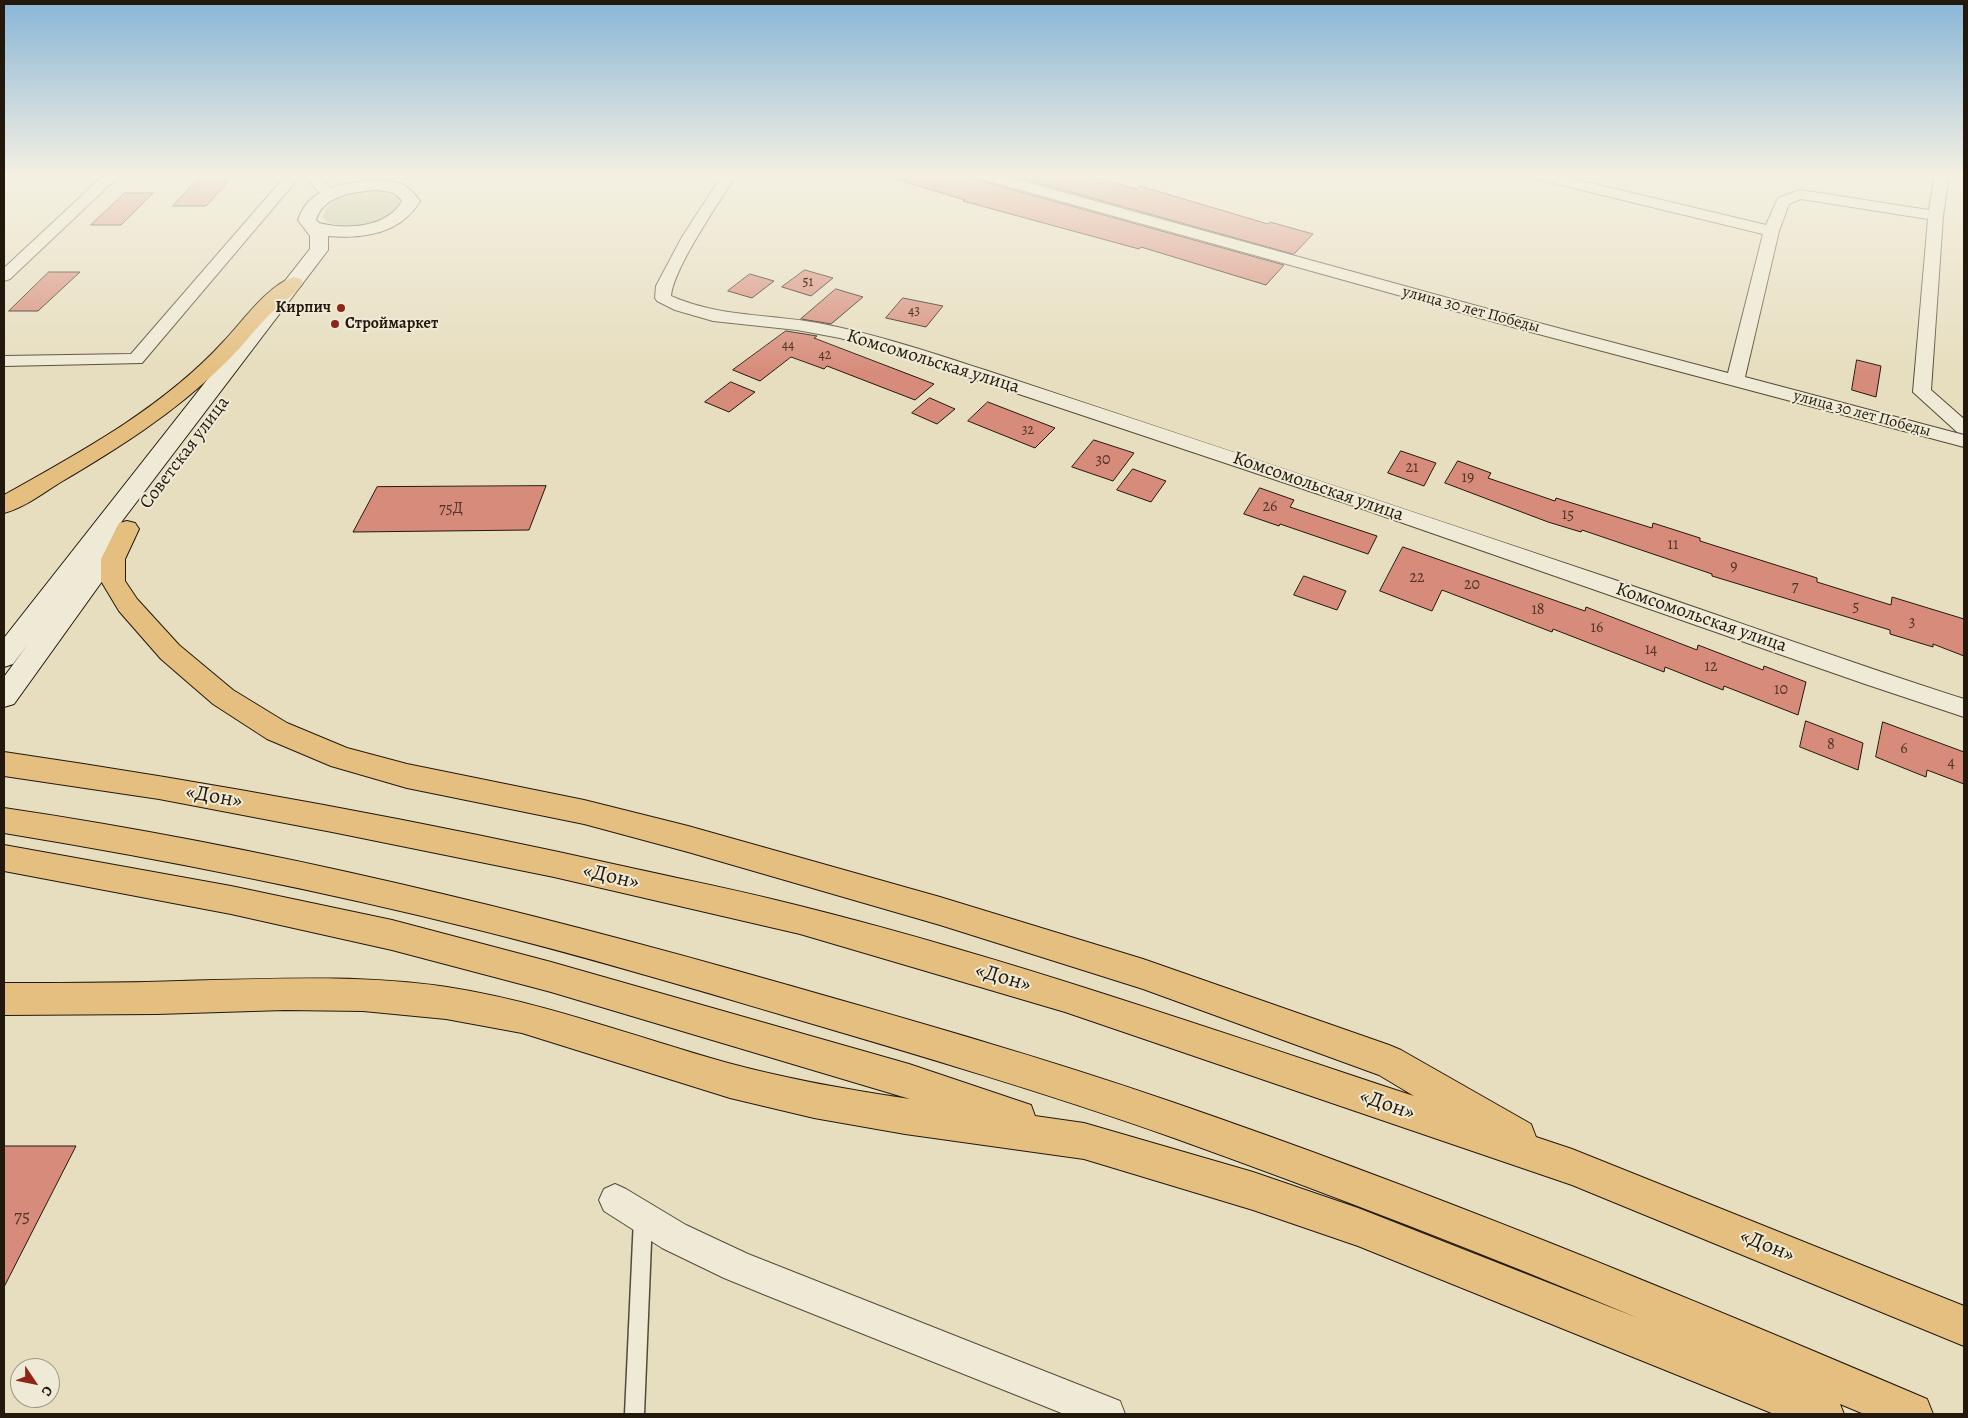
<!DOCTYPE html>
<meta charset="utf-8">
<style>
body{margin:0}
#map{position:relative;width:1968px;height:1418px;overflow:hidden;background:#e7debf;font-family:Alegreya,serif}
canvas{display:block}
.frame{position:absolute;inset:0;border:5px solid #23180c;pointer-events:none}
.north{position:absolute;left:10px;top:1358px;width:50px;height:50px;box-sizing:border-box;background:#efead5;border:1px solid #9d9685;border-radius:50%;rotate:124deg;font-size:14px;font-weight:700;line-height:20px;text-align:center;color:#23180c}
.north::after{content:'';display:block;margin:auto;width:18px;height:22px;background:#8f2418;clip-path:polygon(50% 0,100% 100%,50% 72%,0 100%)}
</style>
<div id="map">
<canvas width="1968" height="1418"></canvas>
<div class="frame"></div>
<div class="north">С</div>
</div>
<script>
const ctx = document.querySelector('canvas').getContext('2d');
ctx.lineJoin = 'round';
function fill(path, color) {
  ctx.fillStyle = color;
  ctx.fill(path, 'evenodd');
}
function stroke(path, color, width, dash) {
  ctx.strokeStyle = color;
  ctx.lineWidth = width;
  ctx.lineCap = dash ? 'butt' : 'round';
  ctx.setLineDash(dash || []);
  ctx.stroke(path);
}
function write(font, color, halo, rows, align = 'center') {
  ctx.font = font + ' Alegreya,serif';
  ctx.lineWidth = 4;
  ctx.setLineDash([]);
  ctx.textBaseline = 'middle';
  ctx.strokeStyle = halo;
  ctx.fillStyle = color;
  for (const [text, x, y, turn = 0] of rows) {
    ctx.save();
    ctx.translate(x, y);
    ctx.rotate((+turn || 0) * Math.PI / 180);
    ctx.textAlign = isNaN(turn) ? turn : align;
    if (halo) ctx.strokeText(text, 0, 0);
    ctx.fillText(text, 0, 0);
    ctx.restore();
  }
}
fill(new Path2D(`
 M371 191 382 192 398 197 400 202C394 226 338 235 323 218 325 197 355 193 371 191Z`), '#b9c08f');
const building = new Path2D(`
 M203 174H235L206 206H173Z
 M899 174H970L974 179 1284 265 1266 285 1141 247 1139 249 963 201 965 200 898 180Z
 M1006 174H1083L1137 189 1140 186 1268 224 1270 222 1313 234 1294 254Z
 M125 193H153L121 225H91Z
 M805 270 833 278 811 296 782 287Z
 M49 272H80L38 311H9Z
 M750 274 774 281 752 298 728 291Z
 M836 289 863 297 831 324 801 319Z
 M903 298 943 306 926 327 886 318Z
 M786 331 817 336 814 338 934 384 915 400 827 366 824 369 791 357 760 381 733 370Z
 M1857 360 1881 366 1876 397 1852 390Z
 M731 382 755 392 729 412 705 402Z
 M930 398 955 409 937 424 912 413Z
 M988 402 1055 428 1035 448 968 421Z
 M1094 440 1134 453 1113 481 1072 467Z
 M1401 451 1436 463 1424 486 1388 473Z
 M1458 461 1491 473 1488 478 1555 501 1556 498 1652 528 1653 523 1700 538V541L1817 578V582L1891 605 1892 597 1964 619V656L1933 644V647L1890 634V630L1712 576V574L1582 530 1581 532 1548 522 1445 483Z
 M1133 469 1166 481 1151 502 1117 490Z
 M546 486 529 530 353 532 377 487Z
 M1260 488 1294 500 1290 507 1377 536 1368 554 1280 524 1279 526 1244 514Z
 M1403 547 1585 611 1586 607 1697 650 1698 645 1763 670 1764 666 1806 682 1798 715 1724 686 1723 690 1665 667 1664 672 1553 629 1552 632 1442 590 1432 611 1380 591Z
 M1304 576 1346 591 1337 610 1294 595Z
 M1806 721 1863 743 1858 770 1800 747Z
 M1883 722 1964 752V784L1927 770 1926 777 1876 757Z
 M4 1146H76L4 1287Z`);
fill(building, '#d78b7a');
stroke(building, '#23180c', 1);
const service = new Path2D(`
 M643 1209 649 1212 652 1218 644 1414H625L634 1218 637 1212Z`);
const minor = new Path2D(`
 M105 174H121L10 279 4 281V268Z
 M287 174H302L142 363 4 366V356L131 354Z
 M303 174H318L336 195 334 198H324Z
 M723 174H737C720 201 674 267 671 296 718 317 768 314 818 323 876 334 932 353 988 371 1196 439 1403 508 1609 578 1728 618 1845 661 1964 699V717L1865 684 1357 507 920 361 840 338 797 330 713 321 675 310 657 301 655 298 656 286 682 237Z
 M972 174H997L1539 323 1728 373 1763 234 1528 177 1526 174H1553L1766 225 1778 198 1800 190 1929 210 1935 174H1949L1943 216 1931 390 1964 419V434L1957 432 1913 392 1928 219 1801 199 1789 204 1779 231 1745 377 1964 435V447L1527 331 974 177Z
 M615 1184 626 1189 686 1225 748 1254 1120 1401 1125 1414H1064L768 1296 724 1278 662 1248 604 1211 599 1200 604 1189Z`);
const secondary = new Path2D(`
 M374 180C397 182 406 181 420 201 401 234 363 239 328 236V250L325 254 116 529 123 527 131 529 135 535 131 541 14 704 4 707V677L28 644 13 664 4 667V638L310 249V236L298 220C308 187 344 183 374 180ZM374 190C386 191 396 191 402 201 387 228 346 230 319 223L316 220C323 196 352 192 374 190Z`);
const motorway = new Path2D(`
 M294 277 301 279 303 283C296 294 280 304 270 314 253 331 239 351 221 367 174 413 117 449 61 482 43 493 24 508 4 513V495C81 452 164 407 224 341 242 322 269 284 294 277Z
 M127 521 135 523 139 529 125 559V581L137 599 179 645 233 690 287 723 347 748 407 764 584 800 688 826 940 897 1143 959 1389 1045 1401 1050 1531 1124 1536 1137 1572 1149 1964 1306V1346L1572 1185 1065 1012 800 934 554 877 332 832 159 799 4 776V752C216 783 427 822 636 869 691 881 746 892 800 906 1008 958 1211 1029 1414 1096L1379 1075 1143 989 940 925 688 852 584 824 407 788 331 766 267 739 213 704 161 659 119 611 101 581V559L119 523Z
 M4 808C268 847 528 911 784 984 914 1021 1045 1058 1172 1102 1428 1190 1678 1293 1927 1399L1933 1414H1864L1840 1404 1844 1414H1774L1358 1246 1253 1210 1084 1159 905 1134 814 1118 730 1098 522 1033 446 1019 363 1011 285 1010 157 1014 4 1015V983C63 983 121 983 180 981 269 979 359 974 447 987 544 1002 635 1037 728 1063 787 1079 849 1090 910 1099L551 992 392 950 231 914 4 871V845L231 886 392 920 551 962 909 1064 1031 1105 1035 1116 1084 1123 1253 1172 1358 1208 1638 1318C1485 1254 1330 1194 1174 1138 1047 1093 918 1055 789 1017 685 986 580 955 475 929 319 890 162 859 4 833Z`);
stroke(service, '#544a39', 3);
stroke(minor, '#544a39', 2);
stroke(secondary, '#23180c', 2);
stroke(motorway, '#23180c', 2);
fill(service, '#efead5');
fill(minor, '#efead5');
fill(secondary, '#efead5');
fill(motorway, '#e4bf80');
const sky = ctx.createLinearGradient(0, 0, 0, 373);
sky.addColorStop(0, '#89b6d7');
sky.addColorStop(0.47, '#f4f0e2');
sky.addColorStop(1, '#f4f0e200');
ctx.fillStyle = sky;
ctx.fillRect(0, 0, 1968, 373);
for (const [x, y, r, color] of [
 [341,308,5,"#8f2418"],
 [335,324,5,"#8f2418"]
]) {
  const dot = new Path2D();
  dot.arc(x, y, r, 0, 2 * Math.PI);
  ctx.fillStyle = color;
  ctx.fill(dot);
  stroke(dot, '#efead5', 2);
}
write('14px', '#503528', null, [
 ["51",808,283],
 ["43",914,312],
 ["44",788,346],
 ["42",825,356],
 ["32",1028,431]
]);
write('bold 16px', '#23180c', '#efead5', [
 ["Кирпич",331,308],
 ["Строймаркет",345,324,"left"]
], 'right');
write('16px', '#23180c', '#efead5', [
 ["улица 30 лет Победы",1471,310,15],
 ["улица 30 лет Победы",1862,414,15]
]);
write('16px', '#503528', null, [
 ["30",1103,460],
 ["21",1412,468],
 ["19",1468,478],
 ["26",1270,507],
 ["75Д",451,509],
 ["15",1568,515],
 ["11",1673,545],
 ["9",1734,567],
 ["22",1417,578],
 ["20",1472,585],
 ["7",1795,587],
 ["5",1856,607],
 ["18",1538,610],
 ["3",1912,622],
 ["16",1597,628],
 ["14",1651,650],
 ["12",1711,667],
 ["10",1781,690],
 ["8",1831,745],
 ["6",1904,749],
 ["4",1951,763]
]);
write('19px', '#23180c', '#efead5', [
 ["Комсомольская улица",933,362,17],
 ["Советская улица",185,453,-53],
 ["Комсомольская улица",1318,487,19],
 ["Комсомольская улица",1701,618,19]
]);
write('19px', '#503528', null, [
 ["75",22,1217]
]);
write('22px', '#23180c', '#efead5', [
 ["«Дон»",214,797,10],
 ["«Дон»",611,877,13],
 ["«Дон»",1003,978,16],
 ["«Дон»",1387,1105,19],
 ["«Дон»",1767,1246,22]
]);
</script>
